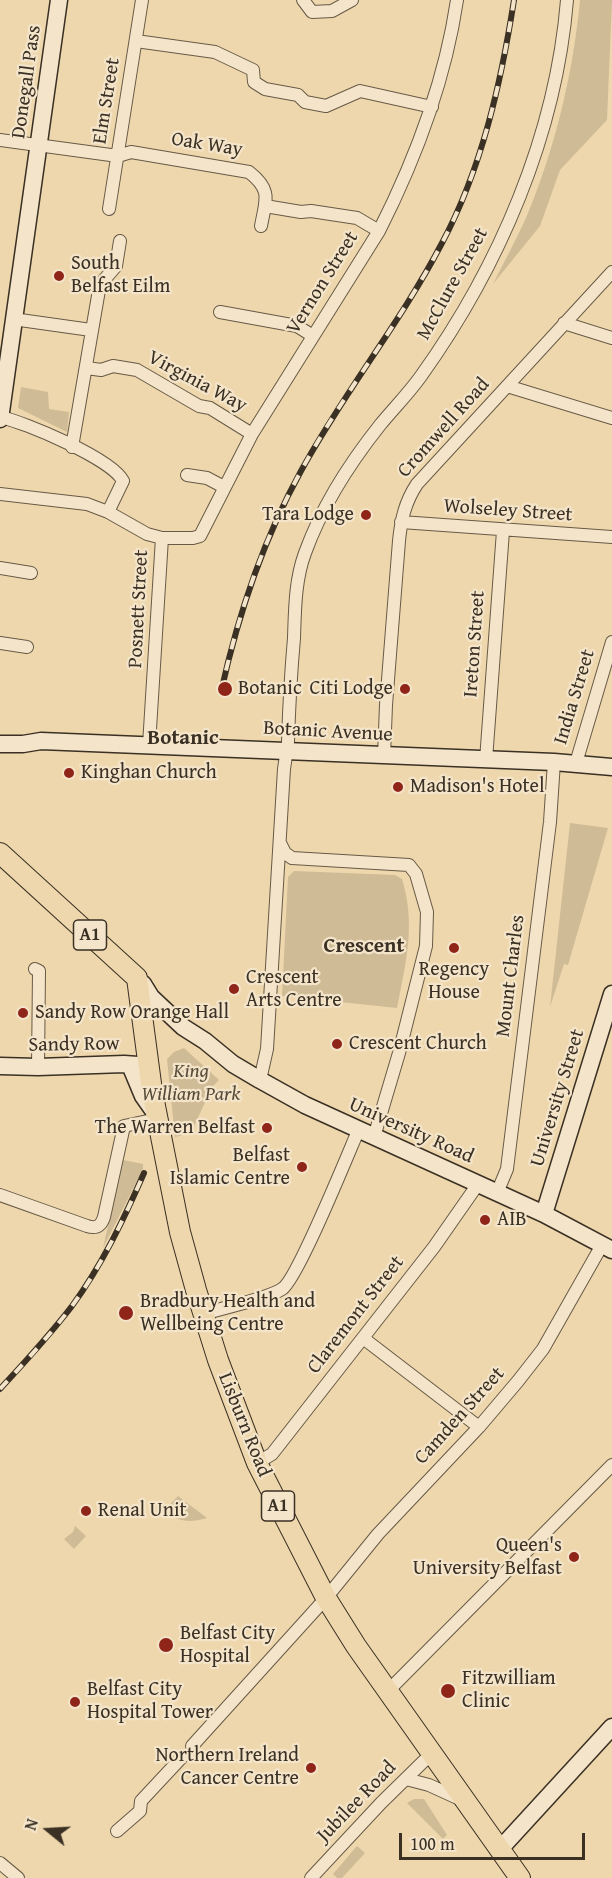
<!DOCTYPE html>
<style>
body{margin:0}
#map{position:relative;width:612px;height:1878px;overflow:hidden;background:#eed7ad;font-family:"Gentium Book Plus",serif}
canvas{display:block}
.north{position:absolute;left:18px;top:1800px;width:60px;height:60px;-webkit-text-stroke:4px #f4e5ca;paint-order:stroke;rotate:288deg;font-size:16px;font-weight:700;line-height:24px;text-align:center;color:#3a3023}
.north::after{content:'';display:block;margin:auto;width:21px;height:27px;background:#3a3023;clip-path:polygon(50% 0,100% 100%,50% 72%,0 100%)}
.scale{position:absolute;left:399px;top:1833px;width:186px;height:27px;box-sizing:border-box;border:3px solid #3a3023;border-top:0;padding-left:8px;font-size:18px;line-height:21px;white-space:nowrap;color:#3a3023;-webkit-text-stroke:4px #f4e5ca;paint-order:stroke}
</style>
<div id="map">
<canvas width="612" height="1878"></canvas>
<div class="north">N</div>
<div class="scale">100 m</div>
</div>
<script>
const ctx = document.querySelector('canvas').getContext('2d');
ctx.lineJoin = 'round';
function fill(path, color) {
  ctx.fillStyle = color;
  ctx.fill(path, 'evenodd');
}
function stroke(path, color, width, dash) {
  ctx.strokeStyle = color;
  ctx.lineWidth = width;
  ctx.lineCap = dash ? 'butt' : 'round';
  ctx.setLineDash(dash || []);
  ctx.stroke(path);
}
function write(font, color, halo, rows, align = 'center') {
  ctx.font = font + ' "Gentium Book Plus",serif';
  ctx.lineWidth = 4.5;
  ctx.setLineDash([]);
  ctx.textBaseline = 'middle';
  ctx.strokeStyle = halo;
  ctx.fillStyle = color;
  for (const [text, x, y, turn = 0] of rows) {
    ctx.save();
    ctx.translate(x, y);
    ctx.rotate((+turn || 0) * Math.PI / 180);
    ctx.textAlign = isNaN(turn) ? turn : align;
    if (halo) ctx.strokeText(text, 0, 0);
    ctx.fillText(text, 0, 0);
    ctx.restore();
  }
}
fill(new Path2D(`
 M580 0H612L607 120 560 170 540 226 493 284C504 262 516 240 526 218 555 149 573 74 580 0Z
 M21 387 48 392 49 409 69 412 67 432 18 408Z
 M570 823 608 828 568 965 564 964 550 1007Z
 M294 871 395 875 402 879C416 925 406 962 397 1008L282 996 288 877Z
 M184 1048 219 1080 212 1087 191 1133 175 1137 167 1059 174 1052Z
 M123 1160 143 1164V1169L103 1248Z
 M178 1496 207 1518C189 1523 179 1522 163 1511Z
 M75 1526 86 1536 74 1549 64 1539 73 1532Z
 M414 1799H424L447 1835 443 1839 407 1803Z
 M357 1846 365 1853 342 1878H337L333 1874Z`), '#cfbb96');
const street = new Path2D(`
 M303 0 312 12 332 11 352 0
 M136 41 215 52 253 70 254 82 265 89 298 95 305 102 326 106 360 91 432 107
 M0 140 118 156 131 152 249 172C272 190 266 199 261 226
 M265 206 301 212 311 211 357 218 379 231
 M109 209 142 0
 M220 312 297 326 313 336
 M13 319 91 330
 M564 323 612 338
 M87 368 101 370 113 366 137 370 199 406 210 408 252 434
 M507 386 612 418
 M0 417C25 422 112 459 123 481L108 512
 M72 447 99 290 104 280 116 266 120 241
 M187 475 207 478 224 487
 M0 494 87 504 108 512 147 534 162 538H193L200 536 252 434 379 231C416 158 445 81 457 0
 M401 522 612 537
 M0 568 31 573
 M0 643 27 647
 M149 745 162 538
 M384 756 386 705 399 541C401 520 405 502 417 484L612 272
 M486 760 503 531
 M576 763 612 642
 M280 843 285 853 292 858 409 865 416 874 427 912 426 946 399 1053 374 1137
 M35 969 39 971 38 1067
 M260 1080 267 1049 284 769 288 742C289 707 291 672 294 638 295 609 295 580 305 553 322 506 349 464 380 425 394 408 409 393 421 376 499 267 556 135 567 0
 M497 1193 507 1169 550 822 554 762
 M0 1195 87 1226C97 1229 101 1226 104 1217L124 1126 157 1119
 M203 1314C222 1308 267 1299 282 1289 297 1280 348 1154 358 1131
 M363 1338 479 1427
 M257 1463 272 1454 434 1247 478 1184
 M388 1691 612 1465
 M192 1746 326 1598 378 1534 479 1427 518 1381 543 1349 602 1245
 M406 1779 429 1785 464 1801
 M117 1831 140 1811 141 1801 183 1756
 M0 1863 18 1878
 M311 1878 381 1803 432 1753`);
const secondary = new Path2D(`
 M0 419 59 0
 M0 744H23L41 741 554 762 612 767
 M143 984 151 997 183 1027 205 1041 233 1064 260 1080 305 1105 544 1214 612 1250
 M130 1065 143 1096 155 1113
 M0 1066 38 1067 124 1064 138 1065 149 1070
 M544 1214 612 994
 M500 1849 612 1727`);
const primary = new Path2D(`
 M0 853 137 978 152 1091 180 1232 196 1290 218 1360 257 1463 326 1598 356 1646 520 1878`);
stroke(street, '#675a46', 14);
stroke(secondary, '#3a3023', 19);
stroke(primary, '#3a3023', 22);
stroke(street, '#f4e5ca', 12);
stroke(secondary, '#f4e5ca', 16);
stroke(primary, '#eed7ad', 20);
const rail = new Path2D(`
 M221 692C238 615 263 540 301 471 344 392 401 322 442 243 482 168 501 83 514 0
 M0 1389C25 1362 50 1335 72 1306 102 1265 124 1219 144 1173`);
stroke(rail, '#3a3023', 6);
stroke(rail, '#f4e5ca', 4, [11]);
for (const [x, y, r, color] of [
 [59,276,6,"#8f2418"],
 [366,515,6,"#8f2418"],
 [225,689,8,"#8f2418"],
 [405,689,6,"#8f2418"],
 [69,773,6,"#8f2418"],
 [398,787,6,"#8f2418"],
 [454,948,6,"#8f2418"],
 [234,989,6,"#8f2418"],
 [23,1013,6,"#8f2418"],
 [337,1044,6,"#8f2418"],
 [267,1128,6,"#8f2418"],
 [302,1167,6,"#8f2418"],
 [485,1220,6,"#8f2418"],
 [126,1313,8,"#8f2418"],
 [86,1511,6,"#8f2418"],
 [574,1557,6,"#8f2418"],
 [166,1645,8,"#8f2418"],
 [448,1691,8,"#8f2418"],
 [75,1702,6,"#8f2418"],
 [311,1768,6,"#8f2418"]
]) {
  const dot = new Path2D();
  dot.arc(x, y, r, 0, 2 * Math.PI);
  ctx.fillStyle = color;
  ctx.fill(dot);
  stroke(dot, '#f4e5ca', 2);
}
for (const [x, y, w] of [
 [90,935,33],
 [278,1506,33]
]) {
  const box = new Path2D();
  box.roundRect(x - w / 2, y - 15, w, 30, 4.5);
  ctx.fillStyle = '#f4e5ca';
  ctx.fill(box);
  stroke(box, '#3a3023', 1.5);
}
write('bold 18px', '#3a3023', null, [
 ["A1",90,935],
 ["A1",278,1506]
]);
write('20px', '#3a3023', '#f4e5ca', [
 ["Donegall Pass",27,82,-82],
 ["Elm Street",107,101,-81],
 ["Oak Way",207,145,9],
 ["Vernon Street",323,283,-58],
 ["McClure Street",453,284,-61],
 ["Virginia Way",197,382,28],
 ["Cromwell Road",444,428,-48],
 ["Wolseley Street",508,511,4],
 ["Posnett Street",139,609,-87],
 ["Ireton Street",475,644,-86],
 ["India Street",575,697,-73],
 ["Botanic Avenue",328,732,3],
 ["Mount Charles",511,976,-83],
 ["Sandy Row",74,1045,-1],
 ["University Street",558,1098,-73],
 ["University Road",411,1131,24],
 ["Claremont Street",356,1315,-52],
 ["Camden Street",460,1416,-48],
 ["Lisburn Road",244,1425,68],
 ["Jubilee Road",357,1802,-46]
]);
write('20px', '#3a3023', '#f4e5ca', [
 ["South",71,264],
 ["Belfast Eilm",71,287],
 ["Tara Lodge",354,515,"right"],
 ["Botanic",238,689],
 ["Citi Lodge",393,689,"right"],
 ["Kinghan Church",81,773],
 ["Madison's Hotel",410,787],
 ["Regency",454,970,"center"],
 ["House",454,993,"center"],
 ["Crescent",246,978],
 ["Arts Centre",246,1001],
 ["Sandy Row Orange Hall",35,1013],
 ["Crescent Church",349,1044],
 ["The Warren Belfast",255,1128,"right"],
 ["Belfast",290,1156,"right"],
 ["Islamic Centre",290,1179,"right"],
 ["AIB",497,1220],
 ["Bradbury Health and",140,1302],
 ["Wellbeing Centre",140,1325],
 ["Renal Unit",98,1511],
 ["Queen's",562,1546,"right"],
 ["University Belfast",562,1569,"right"],
 ["Belfast City",180,1634],
 ["Hospital",180,1657],
 ["Fitzwilliam",462,1679],
 ["Clinic",462,1702],
 ["Belfast City",87,1690],
 ["Hospital Tower",87,1713],
 ["Northern Ireland",299,1756,"right"],
 ["Cancer Centre",299,1779,"right"]
], 'left');
write('italic 20px', '#584c3a', '#f4e5ca', [
 ["King",191,1072],
 ["William Park",191,1095]
]);
write('bold 21px', '#3a3023', '#f4e5ca', [
 ["Botanic",183,739],
 ["Crescent",364,947]
]);
</script>
